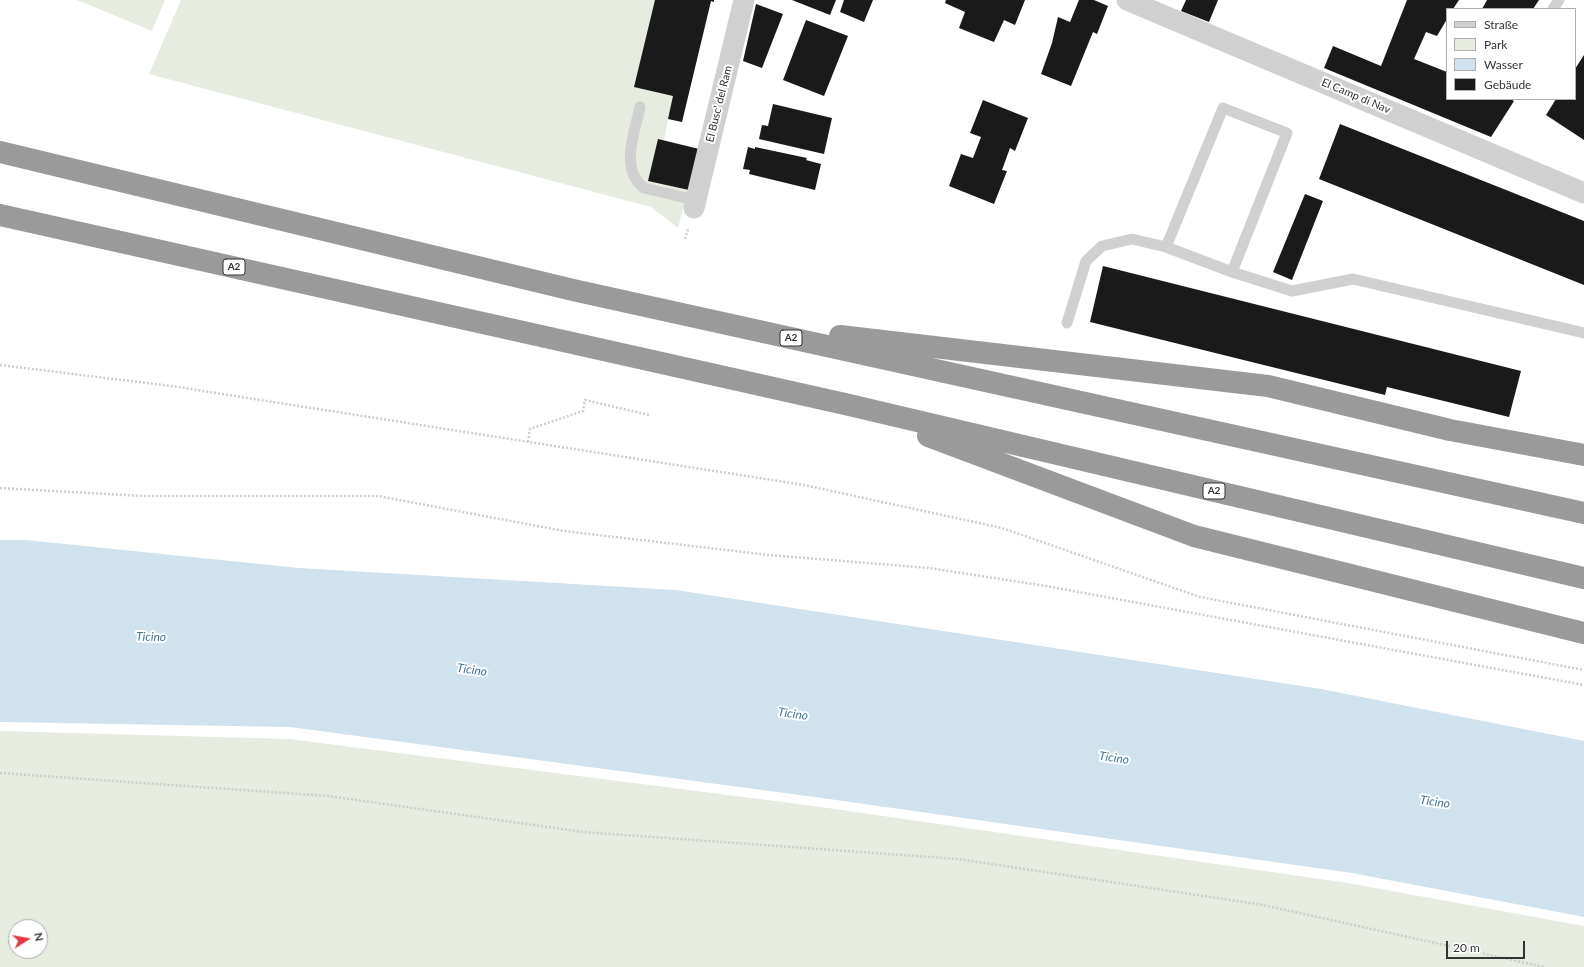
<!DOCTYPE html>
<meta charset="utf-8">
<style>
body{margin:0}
#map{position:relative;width:1584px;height:967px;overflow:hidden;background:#fff;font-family:Lato,sans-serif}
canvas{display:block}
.legend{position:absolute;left:1446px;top:8px;width:130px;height:92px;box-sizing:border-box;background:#fff;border:1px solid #adadad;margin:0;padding:5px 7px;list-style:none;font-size:12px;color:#333}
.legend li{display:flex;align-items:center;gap:8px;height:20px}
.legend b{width:20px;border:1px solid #adadad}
.north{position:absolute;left:8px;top:919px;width:40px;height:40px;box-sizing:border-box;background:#fff;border:1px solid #adadad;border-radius:50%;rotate:79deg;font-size:11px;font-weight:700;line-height:16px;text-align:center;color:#333}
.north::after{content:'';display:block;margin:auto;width:14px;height:18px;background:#e63946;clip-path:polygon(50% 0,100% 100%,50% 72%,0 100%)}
.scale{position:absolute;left:1446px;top:941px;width:79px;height:18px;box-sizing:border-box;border:2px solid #333;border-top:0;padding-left:5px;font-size:12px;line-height:14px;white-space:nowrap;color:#333;-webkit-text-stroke:3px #fff;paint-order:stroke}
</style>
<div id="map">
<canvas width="1584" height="967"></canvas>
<ul class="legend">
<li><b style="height:5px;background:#d0d0d0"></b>Straße</li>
<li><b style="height:11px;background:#e6ecdf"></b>Park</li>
<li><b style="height:11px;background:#cfe2ee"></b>Wasser</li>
<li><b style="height:11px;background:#1a1a1a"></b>Gebäude</li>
</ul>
<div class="north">N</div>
<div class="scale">20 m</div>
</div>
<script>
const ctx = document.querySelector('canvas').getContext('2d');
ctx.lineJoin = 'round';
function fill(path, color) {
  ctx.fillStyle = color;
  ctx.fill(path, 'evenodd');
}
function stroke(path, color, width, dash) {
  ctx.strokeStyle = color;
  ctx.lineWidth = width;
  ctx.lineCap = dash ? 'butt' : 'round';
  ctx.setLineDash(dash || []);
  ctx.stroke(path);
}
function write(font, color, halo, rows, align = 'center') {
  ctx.font = font + ' Lato,sans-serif';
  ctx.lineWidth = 4;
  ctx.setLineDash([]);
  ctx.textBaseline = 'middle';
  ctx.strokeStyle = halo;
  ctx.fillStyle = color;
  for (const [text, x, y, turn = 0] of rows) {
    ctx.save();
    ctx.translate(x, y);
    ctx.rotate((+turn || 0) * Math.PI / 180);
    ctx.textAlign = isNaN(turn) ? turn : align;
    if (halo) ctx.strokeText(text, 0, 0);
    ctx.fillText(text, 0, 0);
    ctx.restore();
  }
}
fill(new Path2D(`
 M77 0H165L152 31Z
 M181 0H714V2H711L682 122 668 119 664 140 699 149 678 228 651 207 149 74Z
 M0 731 289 739 814 806 1348 883 1584 926V967H0ZM16 927H40V951H16Z`), '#e6ecdf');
fill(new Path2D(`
 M0 540H26L299 568 676 590 1321 689 1584 741V917L1352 873 822 798 290 727 0 722Z`), '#cfe2ee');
fill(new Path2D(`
 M655 0H714V2L711 1 682 122 668 119 673 96 634 87Z
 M792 0H836L830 15Z
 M844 0H873L864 22 840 12Z
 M946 0H1025L1015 25 1004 20 994 42 959 28 965 12 945 3Z
 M1079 0H1094L1108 6 1097 34 1093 32 1071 86 1041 74 1052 43 1058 17 1070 22Z
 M1186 0H1218L1209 22 1181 11Z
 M1407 0H1459L1453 9H1447V19L1437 36 1426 32 1414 59 1447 72V99H1510L1514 101 1491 137 1324 68 1333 46 1381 66Z
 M1487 0H1539L1533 9H1482Z
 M756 4 783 14 762 68 743 61Z
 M806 20 848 36 824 96 783 80Z
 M1584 55V140L1546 115 1556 99H1575V69Z
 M983 100 1028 118 1015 151 1010 148 1002 170 1007 171 994 204 949 186 961 154 973 158 981 137 970 133Z
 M773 104 832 118 824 154 759 139 762 125 768 126Z
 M1340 124 1584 221V285L1319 179Z
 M658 139 699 149 689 190 648 181Z
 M748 147 755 149V147L807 158 806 160 821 164 815 190 749 174 750 170 743 169Z
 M1305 194 1323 201 1292 280 1273 272Z
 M1103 266 1521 371 1509 417 1387 387 1385 395 1090 322Z`), '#1a1a1a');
stroke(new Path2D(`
 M685 239 688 229
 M0 365 171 386 804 485 1002 528 1200 597 1584 670
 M528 442 530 429 583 411 585 400 649 415
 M0 488 143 496H378L564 531 769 555 929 568 1046 586 1584 685
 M0 773 328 796 583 832 958 859 1263 905 1544 967`), '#cdcdcd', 2.5, [2, 2]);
stroke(new Path2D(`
 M1553 9 1559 0
 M640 107C635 132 619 169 644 188L695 200
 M1232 272 1287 133 1223 108 1166 247 1232 272 1292 291 1353 279 1584 333
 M1067 323 1086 261 1102 246 1132 239 1166 247`), '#d0d0d0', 11);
stroke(new Path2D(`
 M1127 0 1584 193
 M694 208 744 0`), '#d0d0d0', 21);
stroke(new Path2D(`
 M0 152 573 290 1584 513
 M0 215 845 404 1584 578
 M840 336 1268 386 1450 430 1584 455
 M928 436 1194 536 1584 633`), '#9a9a9a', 22);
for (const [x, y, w] of [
 [234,267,22],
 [791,338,22],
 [1214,491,22]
]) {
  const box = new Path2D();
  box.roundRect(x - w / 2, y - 8, w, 16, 3);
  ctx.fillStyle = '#fff';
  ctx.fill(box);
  stroke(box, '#333', 1);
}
write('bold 10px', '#333', null, [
 ["A2",234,267],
 ["A2",791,338],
 ["A2",1214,491]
]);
write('11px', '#333', '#fff', [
 ["El Camp di Nav",1356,96,23],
 ["El Busc' del Ram",719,104,-76]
]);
write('italic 12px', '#3f7597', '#fff', [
 ["Ticino",151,637,1],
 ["Ticino",472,670,8],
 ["Ticino",793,714,8],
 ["Ticino",1114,758,8],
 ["Ticino",1435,802,8]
]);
</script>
